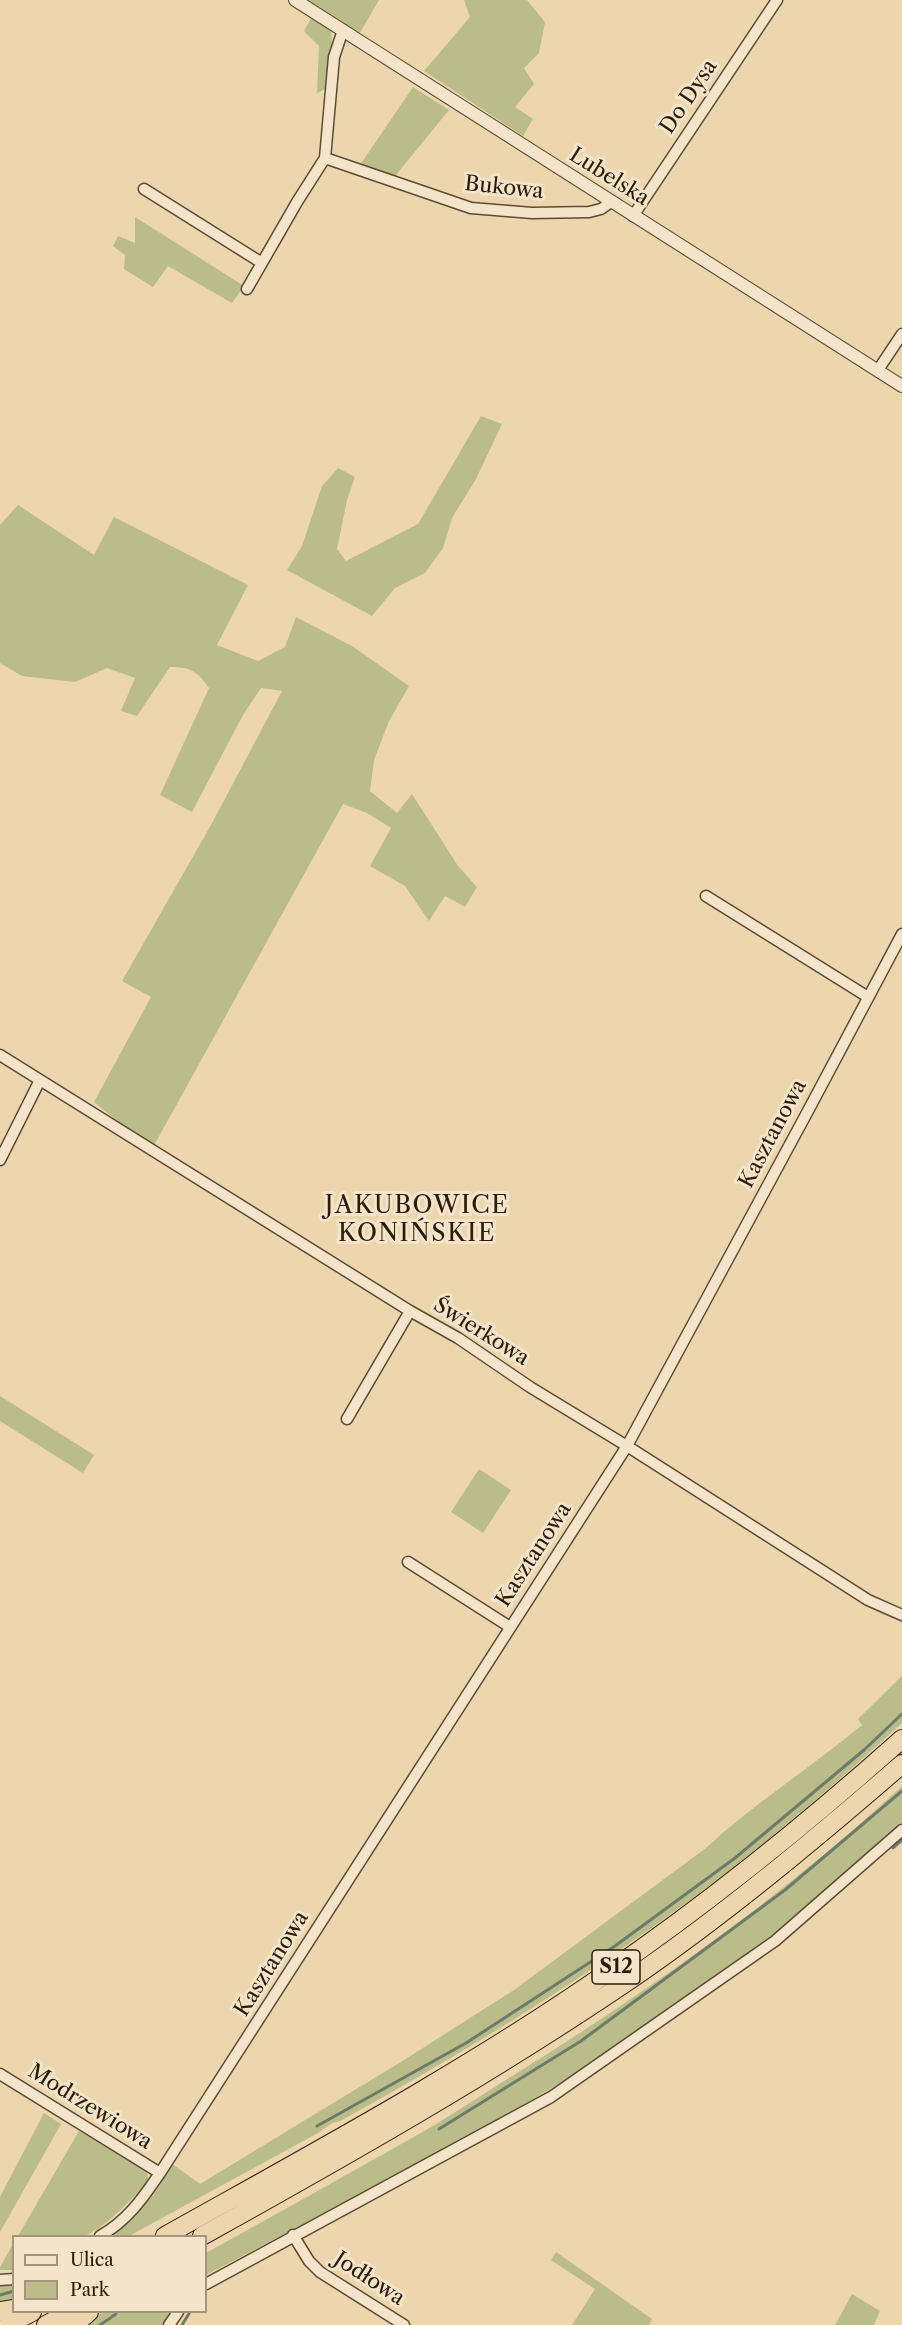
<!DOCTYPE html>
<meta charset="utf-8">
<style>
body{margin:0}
#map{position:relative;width:902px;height:2325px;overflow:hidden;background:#edd5ae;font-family:"Libre Caslon Text",serif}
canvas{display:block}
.legend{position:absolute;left:12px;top:2235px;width:195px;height:78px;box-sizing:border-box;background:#f3e4ca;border:2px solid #a3947e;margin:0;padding:8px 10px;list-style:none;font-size:18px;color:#2a1d0c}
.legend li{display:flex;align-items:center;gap:12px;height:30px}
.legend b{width:30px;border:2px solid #a3947e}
</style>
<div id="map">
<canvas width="902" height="2325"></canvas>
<ul class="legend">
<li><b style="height:8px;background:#f3e4ca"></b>Ulica</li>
<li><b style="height:16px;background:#babd89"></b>Park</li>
</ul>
</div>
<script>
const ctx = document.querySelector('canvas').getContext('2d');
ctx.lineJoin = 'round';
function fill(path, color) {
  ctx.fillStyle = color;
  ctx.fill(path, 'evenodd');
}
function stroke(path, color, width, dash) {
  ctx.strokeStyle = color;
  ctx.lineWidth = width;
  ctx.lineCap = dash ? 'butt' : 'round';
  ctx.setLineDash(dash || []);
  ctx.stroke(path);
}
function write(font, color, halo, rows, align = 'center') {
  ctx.font = font + ' "Libre Caslon Text",serif';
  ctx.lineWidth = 6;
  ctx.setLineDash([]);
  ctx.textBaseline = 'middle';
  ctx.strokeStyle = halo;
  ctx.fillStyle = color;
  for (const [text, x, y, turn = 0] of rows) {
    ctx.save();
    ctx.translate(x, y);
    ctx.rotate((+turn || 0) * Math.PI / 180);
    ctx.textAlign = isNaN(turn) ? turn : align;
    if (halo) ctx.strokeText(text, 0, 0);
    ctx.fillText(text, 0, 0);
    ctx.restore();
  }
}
fill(new Path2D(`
 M299 0H379L358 36 331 30 332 43 327 88 317 93 319 46 304 31 315 11Z
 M464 0H527L545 22 539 53 524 68 534 84 515 107 533 119 523 136 424 71 470 17Z
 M413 87 449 110 391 181 358 168Z
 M135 217 244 286 232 303 168 266 153 287 124 269 125 255 113 246 118 236 135 243Z
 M481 416 502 424 476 479 452 518 443 548 425 573 395 588 372 616 287 570 302 546 322 486 338 468 355 477 347 500 337 549 346 561 418 524Z
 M18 505 94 555 114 517 248 585 217 645 258 661 285 647 296 617 352 646 409 686 389 721 374 760 370 791 397 813 412 794 458 866 477 887 465 907 445 896 429 921 405 886 370 866 391 828 367 813 343 804 152 1149 94 1102 151 997 122 981 211 825 282 691 261 688 243 715 192 812 160 795 209 688C197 671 191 667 170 667L137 716 121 711 135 678 107 668 75 682 22 676 0 663V525Z
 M0 1396 94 1455 83 1473 0 1421Z
 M479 1469 511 1490 483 1533 451 1512Z
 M902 1676V1723C833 1786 762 1848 686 1903 577 1983 459 2056 340 2121L332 2123 318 2133 129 2236H110C134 2217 161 2193 171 2163L200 2184 404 2060 514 1990 706 1848C754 1803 812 1767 862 1725L858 1719Z
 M902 1786V1824L771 1936 704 1985 565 2080 506 2115 380 2184 206 2275V2253C274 2215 343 2177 412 2138 442 2121 471 2102 501 2083 642 1996 780 1899 902 1786Z
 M44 2113 61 2124 0 2232V2197Z
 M79 2131 147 2171 148 2180C136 2196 103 2230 84 2236 73 2240 32 2236 18 2236Z
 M13 2244V2270H0V2267Z
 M556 2252 652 2319 649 2325H572L595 2289 551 2260Z
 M0 2285H13V2299L0 2303Z
 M852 2294 880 2311 874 2325H835Z
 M102 2312H170L162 2325H84Z`), '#babd89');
stroke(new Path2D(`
 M893 1848 902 1840
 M317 2126 466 2043 615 1946 735 1858 864 1750 902 1714
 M439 2129 581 2041 785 1890 902 1791
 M0 2295 14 2291
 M100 2325 116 2314
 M182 2325 190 2312`), '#6d7b6a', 3);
const minor = new Path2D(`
 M325 158 471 208 532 213 589 212 601 209 611 202
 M144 189 262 263
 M633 216 777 0
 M247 289 297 202 325 158 334 57 343 30
 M878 370 902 334
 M706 896 868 997
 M0 1055 410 1311 458 1338 530 1387 627 1446 868 1600 902 1615
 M0 1160 40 1080
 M347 1419 410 1311
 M408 1562 510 1627
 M0 2074 160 2173
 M293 2235 309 2261 320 2272 404 2325
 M100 2236C127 2221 143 2198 160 2173L627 1446 809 1109 902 934
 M0 2280 14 2279
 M206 2284 551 2097 775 1941 902 1830
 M169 2325 178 2312`);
const tertiary = new Path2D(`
 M295 0 902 386`);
const motorway = new Path2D(`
 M165 2236C313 2153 464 2072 604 1975 709 1903 808 1823 902 1739
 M202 2236C346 2156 489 2075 625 1983 722 1917 813 1841 902 1764
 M0 2311 14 2309
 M8 2325 32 2312
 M46 2325 70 2312
 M74 2325 89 2312`);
stroke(minor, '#5b4b34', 13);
stroke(tertiary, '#5b4b34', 14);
stroke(motorway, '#2a1d0c', 20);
stroke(minor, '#f3e4ca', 10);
stroke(tertiary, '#f3e4ca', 12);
stroke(motorway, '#edd5ae', 18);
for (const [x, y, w] of [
 [616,1967,48]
]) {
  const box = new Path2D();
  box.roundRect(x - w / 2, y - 17, w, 34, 4.5);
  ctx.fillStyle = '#f3e4ca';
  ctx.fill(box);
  stroke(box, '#2a1d0c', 1.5);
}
write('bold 20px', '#2a1d0c', null, [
 ["S12",616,1967]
]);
write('21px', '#2a1d0c', '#f3e4ca', [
 ["Do Dysa",689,97,-56],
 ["Lubelska",609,177,32],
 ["Bukowa",504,188,6],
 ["Kasztanowa",773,1134,-62],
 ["Świerkowa",481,1332,32],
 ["Kasztanowa",534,1555,-57],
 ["Kasztanowa",272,1964,-58],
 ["Modrzewiowa",90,2107,32],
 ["Jodłowa",369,2279,33]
]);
ctx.letterSpacing = '1.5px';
write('24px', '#2a1d0c', '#f3e4ca', [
 ["JAKUBOWICE",417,1206],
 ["KONIŃSKIE",417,1234]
]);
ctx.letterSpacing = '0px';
</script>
